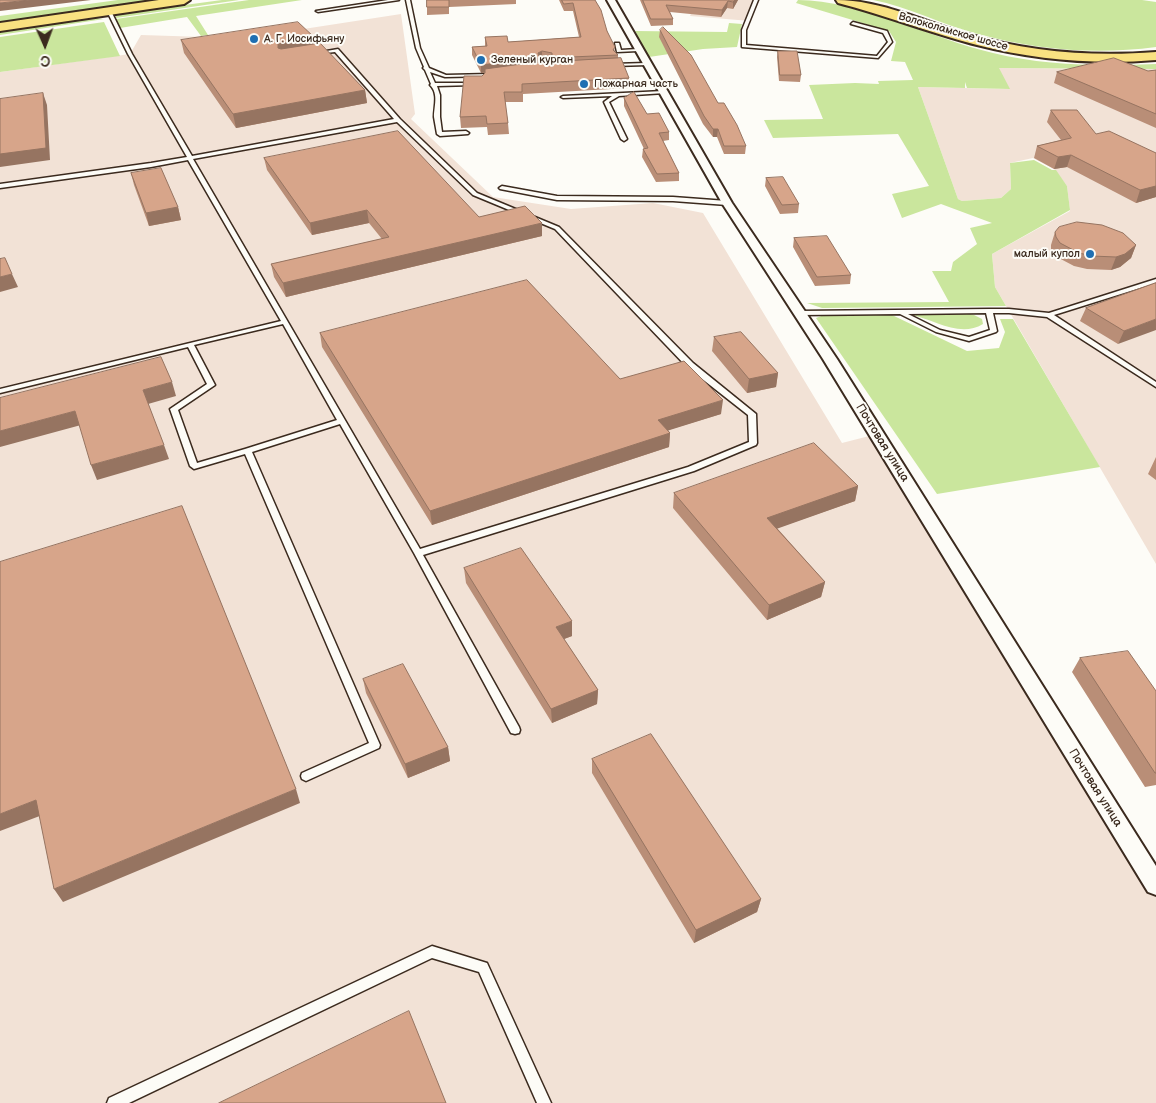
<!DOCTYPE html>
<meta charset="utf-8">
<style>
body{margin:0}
#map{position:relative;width:1156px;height:1103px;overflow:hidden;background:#fdfcf7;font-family:"Balsamiq Sans",sans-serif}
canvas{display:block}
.north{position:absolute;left:20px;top:20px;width:50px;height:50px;-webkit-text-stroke:4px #fdfcf7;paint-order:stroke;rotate:178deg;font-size:14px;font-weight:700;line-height:20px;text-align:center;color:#3b2a1e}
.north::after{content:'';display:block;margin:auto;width:18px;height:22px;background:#3b2a1e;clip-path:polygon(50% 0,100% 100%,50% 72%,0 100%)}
</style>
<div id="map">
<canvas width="1156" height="1103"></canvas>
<div class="north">С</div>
</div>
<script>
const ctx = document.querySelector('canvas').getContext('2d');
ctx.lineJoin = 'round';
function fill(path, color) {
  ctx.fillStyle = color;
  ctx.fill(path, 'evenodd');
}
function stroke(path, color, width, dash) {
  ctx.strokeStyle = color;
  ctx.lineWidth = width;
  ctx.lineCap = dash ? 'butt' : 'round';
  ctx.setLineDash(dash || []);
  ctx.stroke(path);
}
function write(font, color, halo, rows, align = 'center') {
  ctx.font = font + ' "Balsamiq Sans",sans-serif';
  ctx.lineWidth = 4;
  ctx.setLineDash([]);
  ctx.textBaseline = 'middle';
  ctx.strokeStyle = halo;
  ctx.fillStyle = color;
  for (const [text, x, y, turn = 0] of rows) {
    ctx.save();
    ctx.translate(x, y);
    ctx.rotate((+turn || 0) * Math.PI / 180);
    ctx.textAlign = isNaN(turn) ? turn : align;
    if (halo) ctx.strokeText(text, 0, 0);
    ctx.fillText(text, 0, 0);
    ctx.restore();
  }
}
fill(new Path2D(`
 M697 0H760L750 21 690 16Z
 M401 14 415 114 411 119 493 197 571 209 653 203 703 213 842 443 877 434 1156 885V1103H0V72L130 54 141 35 204 37 271 34Z
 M998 68 1156 69V564L995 287 992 254 1070 211 1067 186 1054 169 1033 158 1010 163 1011 189 1001 198 962 201 958 199 918 87 1009 89Z`), '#f2e2d6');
fill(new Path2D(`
 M118 0H150L0 22V16Z
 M222 0H239L116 18V16L125 13Z
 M249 0H302L196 16 208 35 201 36 187 17 120 28 116 19Z
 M798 0C860 0 932 39 993 53 1046 66 1102 66 1156 64V69L999 68 1010 89 967 88 965 82V88L918 87 958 199 962 201 1001 198 1011 189 1010 163 1034 160 1052 170H1056L1067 186 1070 210 992 254 995 287 1006 306 822 308 807 303 949 302 932 271H951L953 262 977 244 970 228 992 223 941 204 902 218 892 194 929 186 898 134 773 138 764 120 823 119 809 85 855 83 879 84 878 81 913 80 905 62 891 61 896 42 889 31 796 3Z
 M873 0H1142L1156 2V47C1096 55 1036 50 978 34 943 25 909 7 873 0Z
 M91 18 104 19 0 35V31Z
 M104 22 120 56 0 72V37Z
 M729 23 742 24 737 47 703 49 649 57 635 31 727 32Z
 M967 313 974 315 982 319 983 324C960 338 935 320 912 315Z
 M824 315H892L967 351 999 348 1005 332 1000 319H1013L1100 467 937 494 816 318Z`), '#cae69d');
const lane = new Path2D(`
 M388 0H399L318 12 316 11Z
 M406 0H410L420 48 429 68 446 75 491 74 493 75 491 76 445 77 430 72 435 83H475L477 84 475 85 437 86 440 95V117L442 132 466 131 469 133 468 134 440 136 437 134C436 128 435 123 434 117 434 106 439 94 430 85L431 84 425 70 423 68 424 67 416 48Z
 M754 0H758L746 30V45L877 56 888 42 883 33 851 24 853 22 887 31 892 42 878 58 742 47V30Z
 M109 10 111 11 132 54 192 156 394 119 335 52 317 54 315 53 338 49 400 119 477 193 559 227 693 363 756 414 757 443 756 445 694 471 423 555 519 727 520 730 519 733 515 734 511 733 414 553 340 424 252 452 380 745 379 748 306 781 302 779 301 776 302 773 369 743 245 454 194 469 190 466 170 409 207 384 188 347 0 393V389L281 321 188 160 151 167 0 188V184L151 163 187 157 128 54 107 11ZM397 122 473 195 555 229 687 367 748 415 749 442 688 467 420 549 193 159ZM283 324 337 420 245 449 197 463 178 410 215 385 194 345Z
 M615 43H619L621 50 638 49 640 50 638 51 617 52Z
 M646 63H648V65L613 66 611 65 613 64Z
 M663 91 665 92V93L619 96 609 102 627 139 624 141 621 139 604 102 612 96 563 98 561 97 563 96Z
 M502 186 557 196 673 197 727 201 730 203 727 205 673 201 557 200 500 189 499 188Z
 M1156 279V283L1054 315 1156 382V387L1047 317 1009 313H993L997 331 996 332 969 341 936 332 900 314 800 315 797 313 800 311 989 309H1009L1049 313ZM986 313 990 330 969 337 940 330 908 314Z
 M432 946 487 963 551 1103H537L479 972 432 958 129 1103H107L109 1098Z`);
const street = new Path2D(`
 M607 0H615L732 203 837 359 1156 866V895L1148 892 823 359 722 203Z`);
const primary = new Path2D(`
 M159 0H190L184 4 0 31V23Z
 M836 0C881 0 925 22 968 34 1029 52 1093 57 1156 52V60C1096 65 1036 60 977 45 930 33 885 15 838 3Z`);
stroke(lane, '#3b2a1e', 3);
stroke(street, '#3b2a1e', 4);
stroke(primary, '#3b2a1e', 4);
fill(lane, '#fdfcf7');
fill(street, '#fdfcf7');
fill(primary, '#f9e181');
fill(new Path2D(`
 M427 0H516V4L449 7V14L427 15Z
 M559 0H595L615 51 618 55V58L629 78V88L523 94V102H505L508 123 509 134 488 135 487 127 461 128 460 117 482 76 485 73H481L472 55V47L485 46V37L508 42 579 37 573 11H564ZM542 59 547 60V62H539V61Z
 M635 0H738L733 9 727 8 721 17 670 12 673 19V25L651 26 640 0Z
 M660 30 718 103 746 146 745 154H724L717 137H713L703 124 659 37Z
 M181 40 316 44 365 90 367 103 236 128 184 53Z
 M778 51 801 75 800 82 779 81 777 57Z
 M1156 70V128L1054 83 1057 72 1148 71Z
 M624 98 647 114 669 132V140L663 141 679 173V181L656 182 642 157 643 149H644L624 106Z
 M1051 110 1096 134 1156 153V197L1136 203 1067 167 1054 169 1034 158 1037 146 1061 140 1047 122Z
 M264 158 479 217 542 223V236L286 297 274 277 271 264 382 239 369 223 312 235 267 170Z
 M131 173 178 207 181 220 149 226 134 185Z
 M766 178 799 204 798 213 780 214 765 186Z
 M1055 232 1136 245 1131 258 1120 267 1111 270 1087 269 1074 266 1055 256 1051 250V245Z
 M794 238 851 275 850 284 815 286 793 247Z
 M1156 283 1118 344 1080 321 1086 308Z
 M320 333 620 379 721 414 668 430 670 433 669 447 432 525 322 347Z
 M714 337 778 373 776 387 747 393 712 351Z
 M1156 457V480L1148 474Z
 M858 486 855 501 777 528 825 582 821 597 767 620 673 508 674 493Z
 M464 568 572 636 564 639 598 690 597 704 552 723 466 583Z
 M1080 658 1156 691V785L1145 787 1072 672Z
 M363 679 448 747 450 761 408 778 366 693Z
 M592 759 761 899 757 912 694 943 592 773Z`), '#b98e77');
fill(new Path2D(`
 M30 0H91L0 11V3Z
 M735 0H738L733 9V2Z
 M728 1 727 8 721 17 722 10Z
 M315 38 317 51 281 57 278 48V44Z
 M542 51V59L539 61V66L481 73V65L538 53Z
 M365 90 367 103 236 128 233 114Z
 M43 93 47 105 50 160 0 167V154Z
 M713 129H718L717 137H713Z
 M1071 155 1067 167 1054 169 1058 157Z
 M1156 186V197L1136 203 1140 190Z
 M178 207 181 220 149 226 146 213Z
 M367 210 369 223 312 235 310 223Z
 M542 223V236L286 297 283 283Z
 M1136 245 1131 258 1120 267 1111 270 1116 257Z
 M12 274 18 287 0 292V277Z
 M1156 319V330L1118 344 1124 331Z
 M778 373 776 387 747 393 749 379Z
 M172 382 176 396 148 404 143 390Z
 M723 400 721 414 657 434 658 420Z
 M75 411 81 425 0 447V431Z
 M670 433 669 447 432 525 430 511Z
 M164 445 169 459 97 480 91 465Z
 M858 486 855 501 765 533 767 518Z
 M825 582 821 597 767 620 769 605Z
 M572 621V636L556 642V627Z
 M598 690 597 704 552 723 551 709Z
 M448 747 450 761 408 778 405 764Z
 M296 789 300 803 63 902 54 889Z
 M36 800 45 814 0 831V814Z
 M761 899 757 912 694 943 696 930Z`), '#967461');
const building = new Path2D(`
 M0 0H30L0 3Z
 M427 0H449V7H427Z
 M562 0H595L601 10 607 31 615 47 613 50 618 55 547 58 552 55V53L542 51 538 53 539 58 481 65 472 47 487 46 485 37 507 36 508 42 581 37 573 3 564 4Z
 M643 0H735L733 2 728 1 722 10 666 5 673 19H651Z
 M298 22 315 38 278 44V48L281 49 320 43 365 90 233 114 181 40Z
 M663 27 691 55 718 103H724L737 125 746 146H724L718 129H713L704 116 660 30Z
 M778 51H797L801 75H780Z
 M621 58 629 78 522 84V92H504L508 123 487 124 486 116 460 117 464 76H482L485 73V69L529 63Z
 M1114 58 1148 71 1156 70V114L1057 72Z
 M634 92 647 114 659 113 669 132 659 133 679 173 657 174 643 149 648 148 624 98Z
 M43 93 46 148 0 154V99Z
 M1051 110H1077L1096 134 1109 131 1156 153V186L1140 190 1071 155 1058 157 1037 146 1071 138Z
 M398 131 479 217 525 206 542 223 283 283 271 264 389 237 367 210 310 223 264 158Z
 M161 168 178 207 146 213 131 173Z
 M783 177 799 204 782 205 766 178Z
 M1077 222 1102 225 1123 233 1136 245 1125 254 1116 257 1092 256 1079 253 1060 243 1056 237 1055 232 1059 227Z
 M827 236 851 275 817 277 794 238Z
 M5 258 12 274 0 277V259Z
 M527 280 620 379 684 361 723 400 658 420 670 433 430 511 320 333Z
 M1156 283V319L1124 331 1086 308Z
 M741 332 778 373 749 379 714 337Z
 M161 357 172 382 143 390 164 445 91 465 75 411 0 431V398Z
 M814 443 858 486 767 518 825 582 769 605 674 493Z
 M182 506 296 789 54 889 36 800 0 814V562Z
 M521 548 572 621 556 627 598 690 551 709 464 568Z
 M1128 651 1156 691V773H1155L1080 658Z
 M403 664 448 747 405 764 363 679Z
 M651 734 761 899 696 930 592 759Z
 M409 1011 446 1103H219Z`);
fill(building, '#d7a58a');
stroke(building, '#967461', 1);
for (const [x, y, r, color] of [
 [254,39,5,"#1f6fb2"],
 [481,60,5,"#1f6fb2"],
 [584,84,5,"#1f6fb2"],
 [1090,254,5,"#1f6fb2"]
]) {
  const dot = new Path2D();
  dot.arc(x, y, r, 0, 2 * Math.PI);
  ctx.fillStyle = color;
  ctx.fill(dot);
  stroke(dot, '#fdfcf7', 2);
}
write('11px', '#3b2a1e', '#fdfcf7', [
 ["Волоколамское шоссе",953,32,16]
]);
write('11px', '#3b2a1e', '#fdfcf7', [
 ["А. Г. Иосифьяну",264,39],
 ["Зеленый курган",491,60],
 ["Пожарная часть",594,84],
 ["малый купол",1080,254,"right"]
], 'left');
write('12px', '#3b2a1e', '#fdfcf7', [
 ["Почтовая улица",882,443,58],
 ["Почтовая улица",1095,788,58]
]);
</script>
